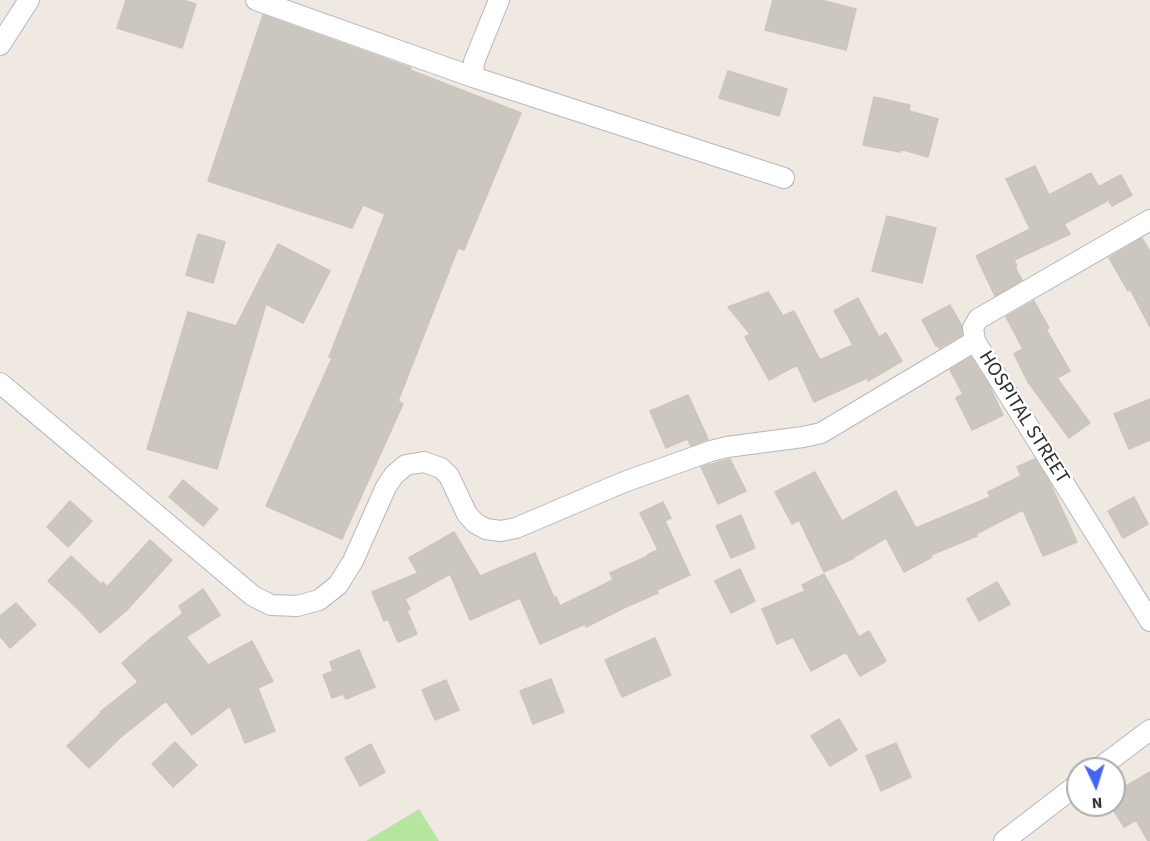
<!DOCTYPE html>
<style>
body{margin:0}
#map{position:relative;width:1150px;height:841px;overflow:hidden;background:#efe9e1;font-family:"Source Sans 3",sans-serif}
canvas{display:block}
.north{position:absolute;left:1066px;top:757px;width:60px;height:60px;box-sizing:border-box;background:#fff;border:2px solid #ababab;border-radius:50%;rotate:176deg;font-size:16px;font-weight:700;line-height:24px;text-align:center;color:#2e2e2e}
.north::after{content:'';display:block;margin:auto;width:21px;height:27px;background:#4264fb;clip-path:polygon(50% 0,100% 100%,50% 72%,0 100%)}
</style>
<div id="map">
<canvas width="1150" height="841"></canvas>
<div class="north">N</div>
</div>
<script>
const ctx = document.querySelector('canvas').getContext('2d');
ctx.lineJoin = 'round';
function fill(path, color) {
  ctx.fillStyle = color;
  ctx.fill(path, 'evenodd');
}
function stroke(path, color, width, dash) {
  ctx.strokeStyle = color;
  ctx.lineWidth = width;
  ctx.lineCap = dash ? 'butt' : 'round';
  ctx.setLineDash(dash || []);
  ctx.stroke(path);
}
function write(font, color, halo, rows, align = 'center') {
  ctx.font = font + ' "Source Sans 3",sans-serif';
  ctx.lineWidth = 5;
  ctx.setLineDash([]);
  ctx.textBaseline = 'middle';
  ctx.strokeStyle = halo;
  ctx.fillStyle = color;
  for (const [text, x, y, turn = 0] of rows) {
    ctx.save();
    ctx.translate(x, y);
    ctx.rotate((+turn || 0) * Math.PI / 180);
    ctx.textAlign = isNaN(turn) ? turn : align;
    if (halo) ctx.strokeText(text, 0, 0);
    ctx.fillText(text, 0, 0);
    ctx.restore();
  }
}
fill(new Path2D(`
 M419 809 439 841H366Z`), '#b6e59e');
const building = new Path2D(`
 M126 0H182L196 4 182 48 117 28Z
 M773 0H821L856 9 846 50 765 30Z
 M263 15 411 68 410 70 521 113 464 250 458 248 398 401 403 404 342 539 266 506 332 358 329 357 385 214 363 205 352 228 208 181Z
 M728 71 787 89 779 116 719 98Z
 M874 97 910 105 909 111 938 119 928 157 900 149V152L863 145Z
 M1035 166 1049 195 1091 173 1107 201 1064 224 1070 234 1014 260 1017 266 1015 267 1022 280 995 296 976 256 1030 229 1006 179Z
 M1121 175 1132 195 1112 206 1100 186Z
 M887 216 936 228 922 283 872 271Z
 M198 234 225 242 213 283 186 275Z
 M1142 238 1150 252V327L1130 289 1128 291 1109 258Z
 M278 244 330 271 303 323 266 304 217 469 147 449 188 312 236 326Z
 M768 292 783 316 794 311 820 360 853 345 834 311 858 298 879 337 886 333 902 361 868 381 867 378 814 402 797 365 769 380 745 337 750 334 728 307Z
 M1034 301 1049 328 1046 329 1070 371 1057 378 1090 423 1069 438 1028 382 1014 354 1023 349 1006 317Z
 M950 305 962 326V335L939 348 937 345 936 346 922 320Z
 M971 357 990 387 1003 415 972 430 956 398 963 394 950 370Z
 M688 395 708 439 691 446 687 439 666 448 650 411Z
 M1150 399V440L1129 449 1114 414Z
 M730 459 746 491 718 504 701 467Z
 M1035 459 1051 485 1077 542 1043 556 1023 510 976 534 977 536 931 555 932 557 904 572 886 538 854 557V558L824 572 799 520 792 524 775 492 815 472 842 521 896 491 916 528 990 497 988 492 1021 476 1017 467Z
 M183 480 218 509 203 526 169 497Z
 M1134 497 1148 524 1123 538 1108 511Z
 M70 501 92 521 68 547 47 527Z
 M663 502 671 518 665 521 690 575 657 590 658 593 626 607 586 627 585 624 540 644 520 598 470 620 450 574 405 599 410 609 407 611 417 634 398 642 388 619 384 621 372 592 418 573 409 558 454 532 480 576 535 553 554 598 556 597 560 606 613 580 610 573 648 556 647 555 658 550 640 513Z
 M741 515 755 548 731 558 716 526Z
 M150 540 172 560 127 610 100 633 79 610 48 581 71 556 101 584 103 582 107 587Z
 M740 569 755 601 731 613 715 581Z
 M824 574 859 637 869 631 886 661 860 676 846 652 811 671 793 637 777 644 762 609 805 591 802 585Z
 M997 582 1010 604 979 621 967 599Z
 M203 589 220 615 186 637 208 665 252 641 273 681 258 688 275 731 245 743 230 706 192 735 166 701 121 737 89 768 67 746 101 713 100 712 138 682 122 663 151 638 183 613 179 606Z
 M16 603 36 625 10 648 0 636V616Z
 M655 638 671 675 622 697 605 660Z
 M359 650 375 687 346 699 343 694 332 698 323 675 333 671 330 662Z
 M551 679 564 712 533 724 520 691Z
 M446 680 459 710 435 720 422 690Z
 M839 719 857 750 830 766 811 736Z
 M175 742 197 765 173 787 152 764Z
 M896 743 911 777 881 791 866 756Z
 M371 744 385 772 360 786 345 758Z
 M1150 772V841H1148L1136 820 1124 827 1114 811V793Z`);
fill(building, '#cbc7bf');
stroke(building, '#cbc5ba', 1.5);
const street = new Path2D(`
 M256 0 473 77
 M499 0 474 62 473 77 784 178
 M0 45 29 0
 M1150 220 978 319 973 328 975 341 1150 621
 M0 383 253 596 271 605 297 606 319 600 338 585 353 561 386 487 394 475 406 465 424 462 441 468 449 476 467 514 475 523 486 529 501 531 516 528 624 482 711 451 727 447 803 437 821 433 975 341
 M1098 769 1150 730
 M1004 841 1078 784`);
stroke(street, '#b4b7c1', 22);
stroke(street, '#fff', 20);
write('20px', '#2e2e2e', '#fff', [
 ["HOSPITAL STREET",1023,418,58]
]);
</script>
